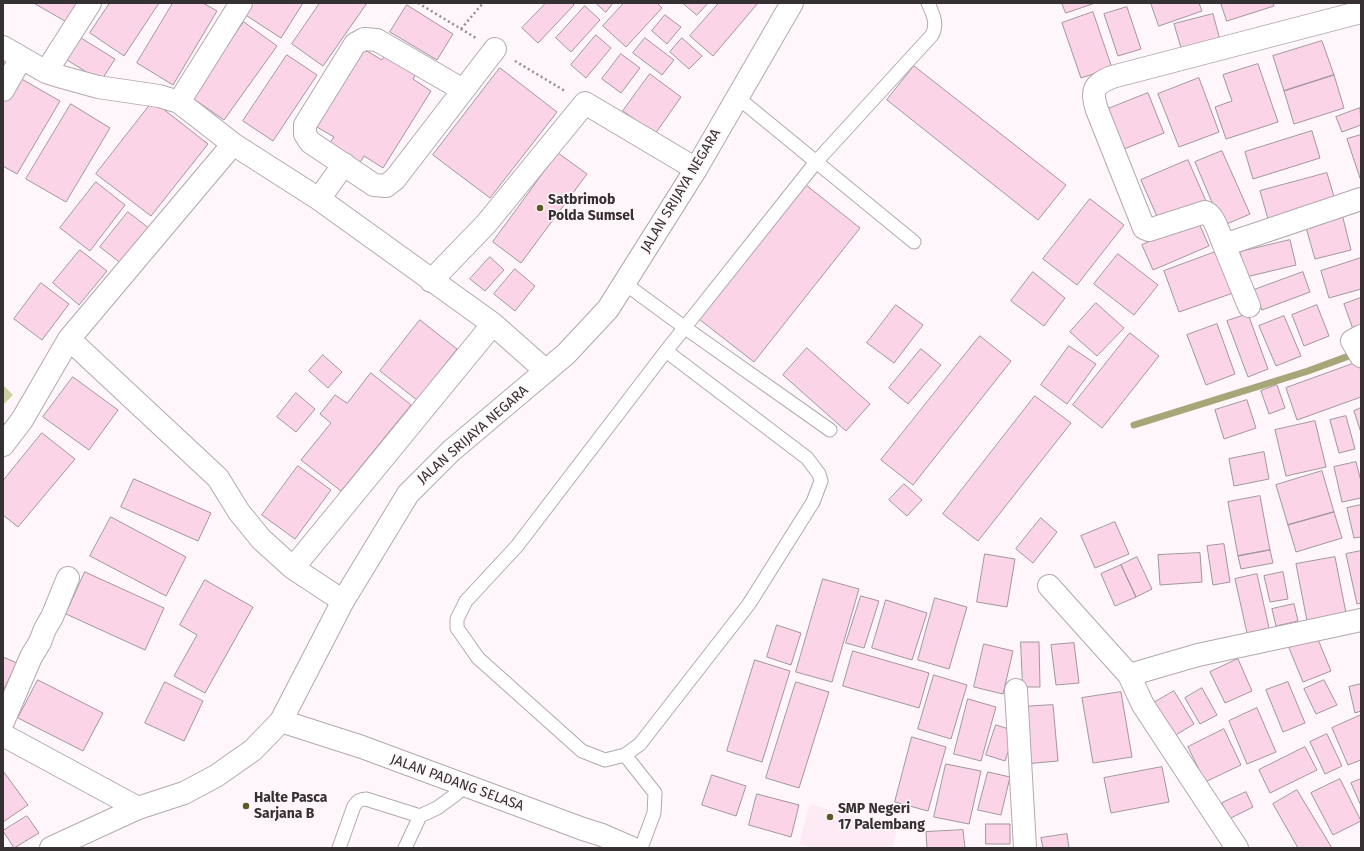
<!DOCTYPE html>
<style>
body{margin:0}
#map{position:relative;width:1364px;height:851px;overflow:hidden;background:#fef6fa;font-family:"Fira Sans",sans-serif}
canvas{display:block}
.frame{position:absolute;inset:0;border:4px solid #353032;pointer-events:none}
</style>
<div id="map">
<canvas width="1364" height="851"></canvas>
<div class="frame"></div>
</div>
<script>
const ctx = document.querySelector('canvas').getContext('2d');
ctx.lineJoin = 'round';
function fill(path, color) {
  ctx.fillStyle = color;
  ctx.fill(path, 'evenodd');
}
function stroke(path, color, width, dash) {
  ctx.strokeStyle = color;
  ctx.lineWidth = width;
  ctx.lineCap = dash ? 'butt' : 'round';
  ctx.setLineDash(dash || []);
  ctx.stroke(path);
}
function write(font, color, halo, rows, align = 'center') {
  ctx.font = font + ' "Fira Sans",sans-serif';
  ctx.lineWidth = 3;
  ctx.setLineDash([]);
  ctx.textBaseline = 'middle';
  ctx.strokeStyle = halo;
  ctx.fillStyle = color;
  for (const [text, x, y, turn = 0] of rows) {
    ctx.save();
    ctx.translate(x, y);
    ctx.rotate((+turn || 0) * Math.PI / 180);
    ctx.textAlign = isNaN(turn) ? turn : align;
    if (halo) ctx.strokeText(text, 0, 0);
    ctx.fillText(text, 0, 0);
    ctx.restore();
  }
}
fill(new Path2D(`
 M810 804 897 829 892 848H815L799 844Z`), '#fdeaf4');
fill(new Path2D(`
 M3 385 13 395 3 405Z`), '#cfd0a3');
stroke(new Path2D(`
 M1134 425 1308 371 1357 353`), '#a6a778', 7);
const building = new Path2D(`
 M34 3H81L69 23Z
 M110 3H159L124 56 90 33Z
 M173 3H203L217 11 173 85 137 63Z
 M251 3H303L281 38 244 14Z
 M320 3H367L323 66 292 44Z
 M546 3H572L574 5 538 43 522 28Z
 M596 3H613L606 12Z
 M624 3H657L662 8 626 47 603 26Z
 M683 3H708L697 15Z
 M719 3H758L713 56 690 36Z
 M1062 3H1095L1066 13Z
 M1151 3H1199L1202 11 1159 26Z
 M1221 3H1273L1274 6 1227 21Z
 M407 5 453 34 437 60 390 32Z
 M585 6 600 20 571 52 556 38Z
 M1127 7 1141 49 1118 56 1104 14Z
 M1093 12 1112 68 1081 78 1062 23Z
 M1213 14 1220 40 1182 51 1174 24Z
 M665 15 681 27 667 44 652 31Z
 M244 22 277 46 224 120 191 97Z
 M596 35 611 48 586 78 571 65Z
 M81 38 115 59 101 81 67 60Z
 M645 38 674 60 662 75 633 53Z
 M682 38 702 56 689 69 670 52Z
 M1322 41 1334 75 1284 91 1273 56Z
 M365 50 382 60 387 52 417 71 413 79 431 91 383 168 364 156 358 166 327 147 334 137 317 127Z
 M621 54 640 68 621 93 602 79Z
 M287 55 317 75 273 141 243 121Z
 M1258 64 1278 122 1226 139 1215 107 1232 101 1223 75Z
 M914 66 1066 185 1038 220 887 100Z
 M500 68 557 112 490 198 433 155Z
 M650 74 681 97 655 134 623 111Z
 M1334 75 1344 108 1294 124 1284 91Z
 M18 77 60 101 17 174 3 166V102Z
 M1199 78 1219 132 1179 147 1158 94Z
 M1148 93 1164 133 1124 149 1108 109Z
 M153 101 208 144 151 216 96 174Z
 M71 104 110 128 66 202 26 179Z
 M1360 108 1361 125 1342 132 1336 117Z
 M1312 131 1320 158 1253 179 1245 152Z
 M1361 135V181L1347 139Z
 M1222 151 1250 214 1222 226 1195 162Z
 M558 153 587 174 521 263 493 242Z
 M1188 160 1206 201 1159 221 1141 180Z
 M1327 173 1335 200 1268 219 1260 191Z
 M96 182 125 205 90 251 60 228Z
 M806 185 860 228 754 362 699 319Z
 M1090 199 1124 225 1077 285 1043 259Z
 M128 212 150 229 122 264 100 247Z
 M1342 214 1351 250 1315 259 1305 224Z
 M1198 221 1209 246 1153 270 1142 245Z
 M1290 240 1296 265 1246 277 1240 252Z
 M80 250 107 271 79 305 53 283Z
 M1218 251 1233 293 1179 312 1164 271Z
 M1118 254 1158 285 1134 315 1094 284Z
 M490 257 504 270 485 291 470 279Z
 M1361 258V289L1329 298 1321 271Z
 M515 269 535 286 515 311 494 294Z
 M1033 272 1065 298 1044 326 1011 301Z
 M1303 272 1310 292 1262 310 1254 290Z
 M41 283 69 304 42 340 14 319Z
 M1361 298V330L1354 332 1344 304Z
 M1096 303 1124 328 1097 356 1070 332Z
 M896 305 923 325 894 363 867 343Z
 M1317 305 1329 336 1304 346 1292 315Z
 M1248 314 1268 369 1248 377 1227 321Z
 M1284 316 1301 356 1276 366 1259 326Z
 M420 320 457 349 417 400 380 371Z
 M1217 324 1235 374 1206 385 1187 335Z
 M1130 333 1159 356 1102 428 1073 405Z
 M980 336 1011 361 913 485 881 460Z
 M1069 346 1096 364 1067 404 1041 385Z
 M807 348 870 404 846 431 783 375Z
 M921 349 941 365 908 404 889 388Z
 M323 355 342 372 328 388 309 371Z
 M1358 362 1361 371V397L1297 420 1286 388Z
 M371 373 411 405 341 491 301 460 331 423 320 414 335 395 347 403Z
 M73 377 118 410 89 450 43 417Z
 M1277 385 1285 408 1269 414 1261 391Z
 M296 393 315 409 296 432 277 417Z
 M1035 396 1071 423 978 541 943 514Z
 M1247 400 1256 428 1224 439 1215 410Z
 M1361 408V433L1354 411Z
 M1346 416 1355 449 1339 453 1330 420Z
 M1315 421 1326 467 1286 476 1275 430Z
 M42 433 75 459 18 527 3 515V481Z
 M1264 452 1269 479 1234 486 1229 459Z
 M1356 462 1361 481V498L1342 502 1334 467Z
 M298 466 331 490 295 539 262 515Z
 M1322 471 1334 512 1288 525 1276 485Z
 M134 479 211 513 198 541 121 507Z
 M904 484 922 500 907 516 889 500Z
 M1260 496 1270 550 1238 556 1228 502Z
 M1361 505V537L1354 538 1347 508Z
 M1334 512 1342 538 1296 552 1288 525Z
 M111 517 186 557 166 596 90 556Z
 M1041 518 1057 532 1033 563 1016 549Z
 M1115 522 1129 554 1095 568 1081 536Z
 M1224 544 1230 582 1213 585 1207 546Z
 M1270 550 1273 563 1241 569 1238 556Z
 M1361 551V603L1357 604 1346 554Z
 M1200 553 1202 582 1160 585 1158 555Z
 M985 554 1015 559 1007 607 977 602Z
 M1137 557 1152 589 1136 597 1121 565Z
 M1335 557 1346 613 1307 621 1296 564Z
 M1121 565 1136 597 1115 606 1101 574Z
 M85 572 164 608 145 650 66 614Z
 M1283 572 1288 599 1270 602 1264 576Z
 M1257 574 1269 628 1247 633 1235 579Z
 M823 579 859 589 832 682 796 672Z
 M205 580 253 607 205 693 174 676 197 635 180 625Z
 M861 596 879 601 864 648 846 643Z
 M935 598 967 607 949 669 918 660Z
 M886 600 927 613 912 660 872 648Z
 M1294 604 1298 621 1276 626 1272 609Z
 M777 625 801 633 791 665 767 657Z
 M1317 637 1331 671 1303 682 1289 648Z
 M1021 642H1039L1040 687H1023Z
 M1074 643 1079 683 1056 685 1051 645Z
 M984 644 1013 651 1003 694 974 687Z
 M853 651 929 673 919 708 843 686Z
 M3 657 17 663 3 691Z
 M1238 659 1252 691 1225 703 1210 672Z
 M755 660 790 671 762 762 727 751Z
 M934 675 967 685 951 739 918 729Z
 M38 680 103 713 83 751 18 718Z
 M1324 680 1337 705 1316 714 1304 689Z
 M165 682 203 701 184 741 145 723Z
 M796 682 829 692 799 788 766 778Z
 M1288 682 1305 723 1283 732 1266 690Z
 M1361 684V711L1355 713 1349 687Z
 M1202 688 1217 715 1200 724 1185 698Z
 M1174 691 1194 724 1169 739 1150 705Z
 M1121 692 1132 757 1093 763 1082 698Z
 M968 699 996 707 981 761 954 754Z
 M1053 705 1058 761 1024 764 1020 707Z
 M1257 708 1276 752 1247 764 1229 721Z
 M1361 715V760L1348 765 1332 728Z
 M996 725 1015 731 1005 761 986 755Z
 M1224 729 1241 765 1205 782 1188 747Z
 M1327 734 1342 766 1325 774 1310 742Z
 M912 737 946 747 928 811 895 802Z
 M1305 747 1317 770 1270 793 1259 770Z
 M946 764 981 771 969 824 934 817Z
 M1162 767 1169 802 1111 813 1104 778Z
 M3 771 28 805 3 822Z
 M988 772 1010 777 1001 815 978 810Z
 M712 775 746 786 736 816 702 805Z
 M1340 779 1361 821 1333 835 1311 793Z
 M1361 779V806L1351 783Z
 M1297 790 1332 848H1298L1273 804Z
 M1246 792 1253 807 1229 819 1222 803Z
 M757 794 799 805 791 837 749 825Z
 M27 816 39 833 14 848 3 831Z
 M986 824H1010V844H986Z
 M963 830 965 848H927L926 832Z
 M1067 834 1069 848H1043L1041 838Z`);
fill(building, '#fcd4e8');
stroke(building, '#a1969b', 1);
const service = new Path2D(`
 M737 97 914 242
 M624 283 684 327 830 430
 M666 351 807 458 819 474 821 481 813 502 749 604 640 744 625 755 605 760 582 751 478 658 457 628V619L466 601 517 546 666 351 816 162 932 35C938 24 933 14 928 3
 M625 755 655 793 654 813 641 848
 M339 848 354 806C357 801 360 799 366 799L420 816
 M405 848 420 816 437 808 455 795 465 786`);
const minor = new Path2D(`
 M3 47 46 72 62 77 98 87 159 96 179 102 233 144 319 199 493 324 546 371
 M46 72 90 3
 M3 90 21 58
 M463 90 377 40 364 39 355 44 305 125V134L310 142 374 185 386 186 395 179 495 49
 M179 102 241 3
 M319 199 344 164
 M1224 245C1220 236 1214 214 1205 212L1149 230 1144 228 1097 110C1091 90 1093 85 1112 77L1361 12
 M431 281 486 224 585 103 696 169
 M1249 306 1224 245 1361 199
 M1361 336 1352 341 1361 356
 M69 339 218 478 239 512 261 539 293 568 343 601
 M3 445 22 420 69 339 233 144
 M293 568 493 324
 M1049 586 1129 675
 M1016 690 1025 848
 M3 722 31 657 40 642 45 629 52 617 68 578
 M3 735 138 808
 M1237 848 1143 705 1129 675 1198 655 1361 620`);
const tertiary = new Path2D(`
 M281 721 362 747 583 829 602 835 632 848`);
const secondary = new Path2D(`
 M51 848 138 808 184 793 216 776 253 750 281 721 343 601 408 494 451 451 566 354 608 309 696 169 792 3`);
stroke(service, '#b3a8ae', 15);
stroke(minor, '#b3a8ae', 24);
stroke(tertiary, '#b3a8ae', 24);
stroke(secondary, '#b3a8ae', 24);
stroke(new Path2D(`
 M418 3 476 38
 M461 29 483 3
 M515 61 565 91`), '#948e91', 2.5, [2, 3]);
stroke(service, '#fff', 13);
stroke(minor, '#fff', 22);
stroke(tertiary, '#fff', 22);
stroke(secondary, '#fff', 22);
for (const [x, y, r, color] of [
 [540,208,4,"#5b5a27"],
 [246,806,4,"#5b5a27"],
 [830,817,4,"#5b5a27"]
]) {
  const dot = new Path2D();
  dot.arc(x, y, r, 0, 2 * Math.PI);
  ctx.fillStyle = color;
  ctx.fill(dot);
  stroke(dot, '#fef6fa', 1.5);
}
write('14px', '#353032', '#fef6fa', [
 ["JALAN SRIJAYA NEGARA",681,191,-59],
 ["JALAN SRIJAYA NEGARA",473,435,-41],
 ["JALAN PADANG SELASA",457,783,20]
]);
write('bold 14px', '#353032', '#fef6fa', [
 ["Satbrimob",548,200],
 ["Polda Sumsel",548,216],
 ["Halte Pasca",254,798],
 ["Sarjana B",254,814],
 ["SMP Negeri",838,809],
 ["17 Palembang",838,825]
], 'left');
</script>
